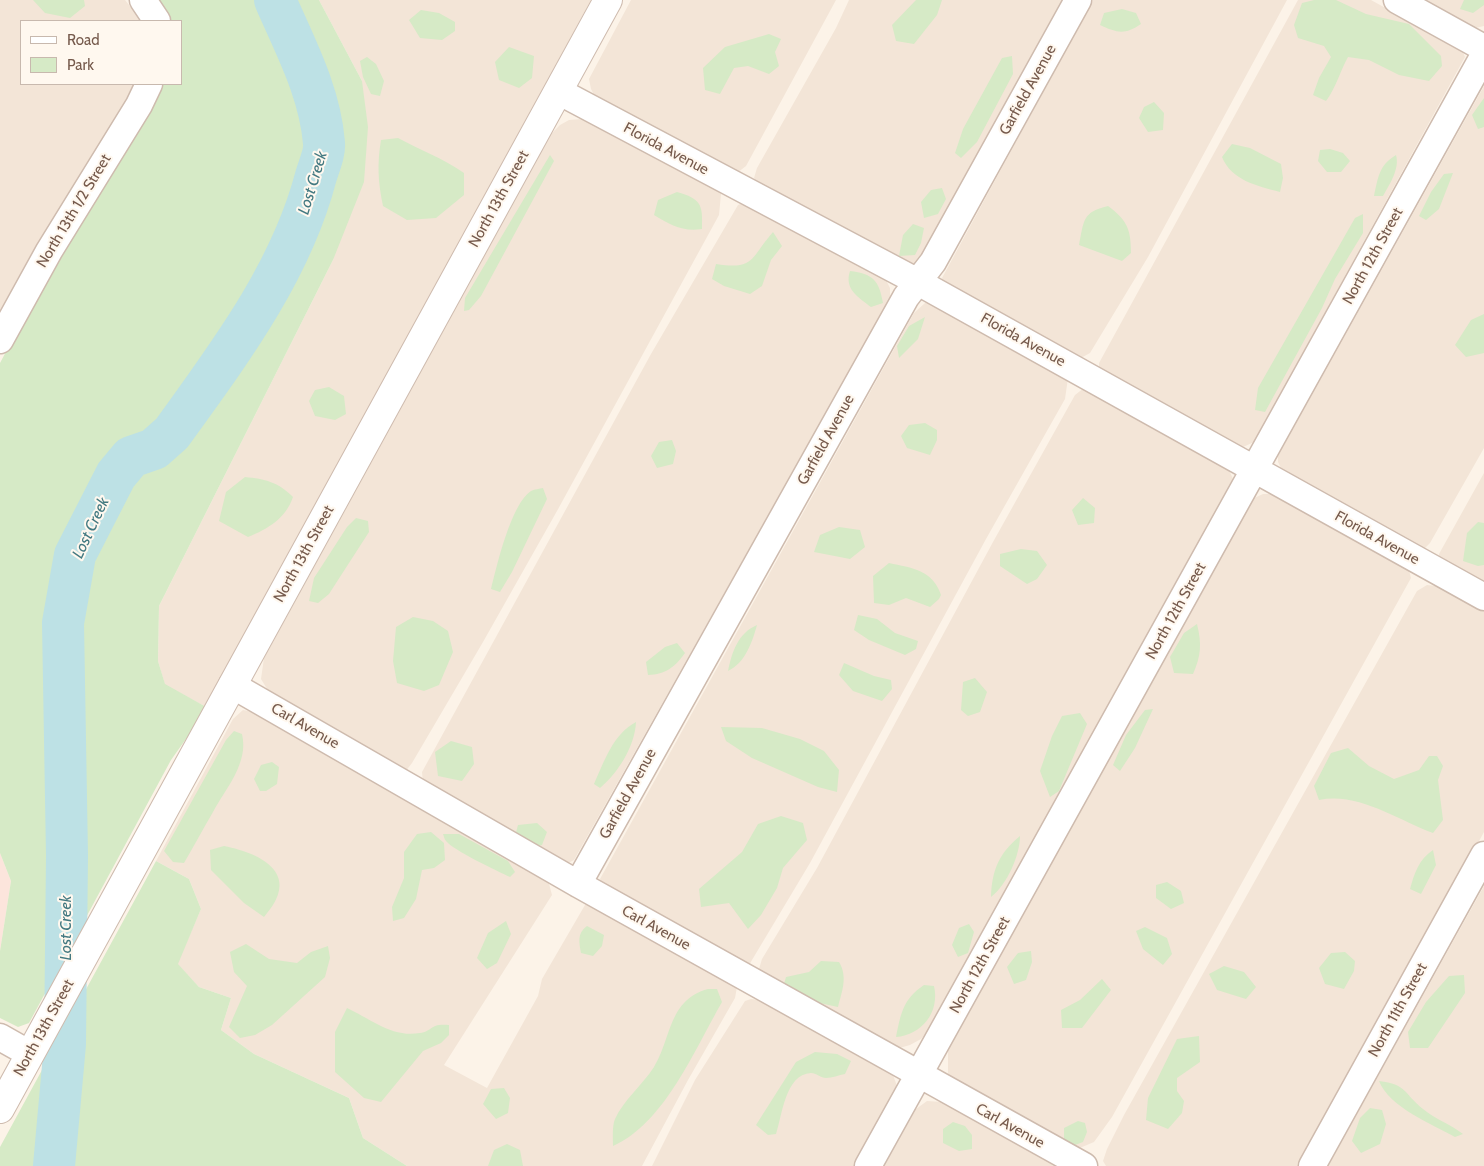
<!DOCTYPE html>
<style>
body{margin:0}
#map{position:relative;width:1484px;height:1166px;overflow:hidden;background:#fcf3e8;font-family:Cabin,sans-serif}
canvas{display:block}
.legend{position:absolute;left:20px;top:20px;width:162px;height:65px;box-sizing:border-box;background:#fff8ef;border:1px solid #c8b9ae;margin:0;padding:6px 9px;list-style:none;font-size:15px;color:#765a4c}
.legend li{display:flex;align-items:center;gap:10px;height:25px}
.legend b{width:25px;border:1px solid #c8b9ae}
</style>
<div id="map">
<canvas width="1484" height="1166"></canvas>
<ul class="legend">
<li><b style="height:6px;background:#fff"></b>Road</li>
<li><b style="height:14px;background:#d6eac6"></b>Park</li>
</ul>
</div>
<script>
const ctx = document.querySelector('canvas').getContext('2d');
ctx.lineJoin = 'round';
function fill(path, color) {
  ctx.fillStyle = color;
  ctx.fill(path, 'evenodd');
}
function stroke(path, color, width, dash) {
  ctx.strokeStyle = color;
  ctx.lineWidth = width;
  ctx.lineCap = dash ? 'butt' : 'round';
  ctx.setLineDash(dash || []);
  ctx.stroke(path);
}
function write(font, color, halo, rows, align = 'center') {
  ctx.font = font + ' Cabin,sans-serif';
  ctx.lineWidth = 4;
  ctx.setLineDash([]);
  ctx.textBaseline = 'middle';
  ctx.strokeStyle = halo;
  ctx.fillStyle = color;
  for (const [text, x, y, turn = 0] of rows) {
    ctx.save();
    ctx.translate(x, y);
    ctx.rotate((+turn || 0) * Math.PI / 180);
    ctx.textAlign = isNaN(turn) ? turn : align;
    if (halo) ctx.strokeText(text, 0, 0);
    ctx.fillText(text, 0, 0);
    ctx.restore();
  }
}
fill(new Path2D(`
 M0 0H125L142 21H21V84H140L0 323Z
 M319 0H591L208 708 165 685 158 661 159 606 333 260 362 81Z
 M631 0H836L746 166 737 173 595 97 591 89 589 79Z
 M849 0H1064L924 256 912 265 758 186 754 178 757 168 836 28Z
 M1093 0H1287L1148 257 1090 353 1079 359 943 282 942 278Z
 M1298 0H1371L1462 50 1465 57 1254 442 1241 448 1099 368V363Z
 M1425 0H1484V26L1475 28Z
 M1484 86V448L1430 543 1425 548 1419 549 1283 472 1278 462V456Z
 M582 119 594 123 718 188 721 194 719 215 557 511 483 642 412 763 405 772 269 692 261 679 264 658 551 134 560 125 569 120Z
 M743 203 886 280 890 288V299L574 860 566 864 423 783 422 772 651 354 738 205Z
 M925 303H930L1068 378 1065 399 986 539 810 863 749 965 601 883 600 879 914 313Z
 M1084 388 1228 468 1233 479 1232 489 931 1028 921 1039 910 1045 896 1049 760 974 759 969 762 959 817 868 993 542 1075 395Z
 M1484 473V583L1439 558V554Z
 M1263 494H1272L1409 570 1411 578 1112 1117 1094 1142 1075 1150 953 1083 948 1074V1048L1252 499Z
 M1427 585 1437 586 1484 611V832L1301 1166H1106L1103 1161 1107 1149 1124 1115 1417 591Z
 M243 710 257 713 548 880 552 895 444 1065 487 1088 538 996 542 979 585 905 589 903 737 987 735 998 688 1080 642 1166H407L363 1138 349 1098 254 1054 221 1030 231 998 199 987 177 964 201 909 189 879 156 861 233 719Z
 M1484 886V1166H1328Z
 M751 999 759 1000 893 1075 897 1086 895 1094 855 1166H652L695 1080 745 1001Z
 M927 1101 942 1102 1062 1166H883L912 1112Z`), '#f3e5d7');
fill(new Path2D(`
 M0 853 11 881 0 951Z`), '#fce5dc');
fill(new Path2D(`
 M33 0H84L85 6 70 18 45 13Z
 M156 0H319L362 81 368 127 364 182 333 260 159 606 158 661 165 684 208 708 171 760 29 1023 18 1027 0 1018V951L11 881 0 853V363L58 254 162 84H181V21H168Z
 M916 0H942L937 15 914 44 896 41 892 25Z
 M1314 0H1336L1366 14 1409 24 1441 56 1442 66 1429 81 1399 75 1369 60 1348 57C1340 71 1336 88 1326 101L1313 95 1319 78 1331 57 1324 46 1298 38 1294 25 1302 3Z
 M1464 0H1484V5L1473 13 1460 9Z
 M1122 9 1136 13 1141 24C1125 35 1117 33 1100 25L1104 13Z
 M421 10 439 13 455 22V31L442 40 420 38 409 20Z
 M769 34 781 39 775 52 779 66 769 74 748 66 734 68 720 94 705 90 703 68 725 47Z
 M509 47 534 56 532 78 519 88 499 80 495 62Z
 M1012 56 1013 74 977 142 961 158 955 153 963 129 1002 58Z
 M367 57 376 64 384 81 380 96 371 94 363 77 360 61Z
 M1484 98V127L1478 129 1472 115Z
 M1154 102 1164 113 1163 130 1148 132 1139 118 1144 107Z
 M398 138C420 150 443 158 464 173V195L436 218 407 220 383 206C378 182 377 164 381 140Z
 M1232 144 1250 148 1281 164 1283 178 1280 192C1257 186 1231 180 1222 157Z
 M1330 149 1343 153 1350 161 1341 172H1327L1318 161 1320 150Z
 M550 155 554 161 481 296 469 310 464 311 465 298Z
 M1396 155C1400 168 1390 184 1383 196H1374C1378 178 1379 165 1396 155Z
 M1453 173 1439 209 1426 220 1419 216 1431 192 1444 174Z
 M942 188 946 199 938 214 924 218 921 202 931 190Z
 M677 192C701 199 703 204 702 229 683 232 670 225 654 215L658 200Z
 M1108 206C1127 220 1131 229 1131 253L1122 261 1079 245C1084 221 1082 212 1108 206Z
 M1363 214V233L1335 279 1322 308 1265 412 1255 410 1258 388 1355 218Z
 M913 224 924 228 921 243 915 255 899 256 903 235Z
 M773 232 782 246 771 260 762 286 750 294 724 286 712 279 716 264C756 270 750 258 773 232Z
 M850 271C873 274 879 280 883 303L871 307C858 297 844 289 850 271Z
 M1484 314V353L1466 357 1455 345 1471 320Z
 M925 317 918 339 899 358 897 346 909 326Z
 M329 387 344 396 346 414 335 420 315 416 309 401 315 390Z
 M925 423 937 430V440L930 455 907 448 901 436 909 425Z
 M672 440 676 451 673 464 657 468 651 456 659 442Z
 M245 477C265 479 278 482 293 497 286 518 268 529 248 537L219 521 226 492Z
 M543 488 547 499 512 572 500 592 491 589C497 565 511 504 531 491 535 489 539 489 543 488Z
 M1083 498 1095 508 1094 523 1078 525 1072 510Z
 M356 518 368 521 369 532 329 594 318 603 309 601 314 578 347 527Z
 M1478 522 1484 523V565L1478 566 1463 561 1467 533Z
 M839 527 860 530 865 547 850 559 814 552 820 535Z
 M1021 549 1037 551 1047 565 1037 579 1027 584 1000 566V554Z
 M889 563C912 568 933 570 941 595L939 599 930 607 906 598 889 605 874 603 873 576Z
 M858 615 877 619 895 633 918 641 916 649 905 655 869 640 854 630Z
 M413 617 433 621 448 631 453 652 439 685 424 691 397 683 393 661 396 627Z
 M1197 624C1202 644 1201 656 1193 674L1174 673 1170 657 1184 633Z
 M757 625C752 643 745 663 728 671 732 652 738 633 757 625Z
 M677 643 685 653C674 668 666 674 648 675L646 662 665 647Z
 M844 663 874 676 891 680 892 689 882 701 853 691 839 675Z
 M975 678 987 692 980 712 968 716 961 710 963 682Z
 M1153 709 1135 748 1120 771 1113 765 1126 735 1145 710Z
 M1080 713 1087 724 1059 791 1050 797 1040 771 1052 736 1062 716Z
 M636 722C635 746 618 773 600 788L594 784C604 762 613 734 636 722Z
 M721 727 762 728 800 739 824 751 839 770 837 792 818 787 752 758 726 741Z
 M234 731 242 734C249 763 226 788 213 812 203 829 194 846 184 863L173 862 164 851 226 740Z
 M451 741 472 747 474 764 462 781 438 776 435 752Z
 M1348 748 1369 766 1394 779 1419 770 1429 756H1437L1443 766 1438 780 1443 820 1433 833C1397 820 1359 792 1319 800L1314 786 1331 753Z
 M272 762 279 767 277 784 266 791H260L254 779 261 765Z
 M781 816 803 823 807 840 783 868 777 888 761 915 748 929 729 903 701 907 699 889 742 852 758 824Z
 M537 823 547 832 542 845 532 847 515 836 518 825Z
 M431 832 444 843 445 860 434 868 422 870 416 899 404 918 393 921 392 907 404 878V852L417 834Z
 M443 834H459L508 861 515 872 510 877C497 871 453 850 446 841 444 839 444 836 443 834Z
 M1020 836C1020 855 1007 885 991 897 992 870 999 853 1020 836Z
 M224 846C264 854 302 875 264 917L244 903 211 870 210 850Z
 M1433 850 1436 865 1421 894 1410 889C1414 874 1419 859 1433 850Z
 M156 861 189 879 201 909 178 964 199 987 231 998 221 1030 254 1054 349 1098 363 1138 407 1166H0V1147Z
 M1167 882 1181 891 1184 903 1171 909 1156 898V885Z
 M506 921 511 934 497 963 487 969 477 958 488 933Z
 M969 924 974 932 968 953 958 957 952 945 959 928Z
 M587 926 604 935 602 946 593 956 581 953C579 942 577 933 587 926Z
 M1145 927 1167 938 1172 954 1163 965 1143 949 1136 931Z
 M246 944 269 959 297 963 311 952 328 946 330 958 325 977 272 1025 255 1035 240 1038 229 1027 247 986 234 972 230 952Z
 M1031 951 1032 962 1026 980 1014 984 1007 967 1018 953Z
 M1345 952 1355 961 1354 971 1344 989 1325 984 1319 968 1331 953Z
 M821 961 839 962C848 977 842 991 838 1007L810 1001 783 987 786 977 809 972Z
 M1224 966 1244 972 1256 987 1246 999 1217 990 1209 974Z
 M1464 975 1465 993 1428 1048H1410L1408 1032 1426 1002 1449 976Z
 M1102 979 1111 990 1082 1028H1062L1061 1010 1080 1000Z
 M924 985 934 986C940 1012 922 1035 896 1037 901 1013 903 999 924 985Z
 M708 989H717L722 1002C695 1049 664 1124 613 1146 613 1138 612 1126 615 1119 623 1101 643 1084 654 1067 672 1038 668 1000 708 989Z
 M347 1008C371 1019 392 1038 420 1033 433 1031 430 1023 449 1025V1035L441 1043 423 1051 381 1102 364 1098 335 1072V1032Z
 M1199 1036 1200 1062 1177 1078V1091L1184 1101 1182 1113 1168 1129 1146 1120 1148 1098 1177 1039Z
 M815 1052 837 1054 851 1061 845 1074C839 1075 832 1078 826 1078 821 1078 816 1073 811 1073 785 1074 782 1117 776 1134L768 1135 756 1125 796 1062Z
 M1379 1081C1407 1084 1404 1094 1423 1109 1435 1119 1450 1124 1463 1134L1455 1137C1432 1124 1389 1107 1379 1081Z
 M504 1088 510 1098 508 1113 496 1119 483 1104 491 1089Z
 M1370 1108 1382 1110 1386 1124 1380 1144 1361 1153 1352 1141 1360 1118Z
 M1078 1121 1085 1123 1087 1132 1083 1142 1075 1145 1064 1143V1128Z
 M953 1122 965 1126 972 1135V1149L959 1151 943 1143V1129Z
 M507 1144 520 1150 523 1166H488L494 1150Z`), '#d6eac6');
stroke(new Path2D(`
 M54 1166 65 1044 67 856 63 623 75 555 116 475 131 457 154 449 172 433C229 354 291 272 316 176 319 166 325 153 324 143 320 92 295 46 275 0`), '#bde1e5', 42);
const minor = new Path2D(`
 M143 0 157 21
 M1397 0 1484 48
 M558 91 918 282 1484 597
 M0 340 49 251 139 105 149 84
 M232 685 578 884 1084 1166
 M578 884 906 297 933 262 1078 0
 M0 1037 30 1054
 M868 1166 1484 55
 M1312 1166 1484 855`);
const tertiary = new Path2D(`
 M0 1109 608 0`);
stroke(minor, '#cebbae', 29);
stroke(tertiary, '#cebbae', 30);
stroke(minor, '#fff', 26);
stroke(tertiary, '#fff', 28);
write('15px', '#765a4c', '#fff8ef', [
 ["Garfield Avenue",1028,90,-61],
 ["Florida Avenue",666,149,28],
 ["North 13th Street",499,199,-61],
 ["North 13th 1/2 Street",74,211,-59],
 ["North 12th Street",1373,256,-61],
 ["Florida Avenue",1023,340,29],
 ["Garfield Avenue",826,440,-61],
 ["Florida Avenue",1377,538,29],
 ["North 13th Street",304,554,-61],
 ["North 12th Street",1176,611,-61],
 ["Carl Avenue",305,726,30],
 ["Garfield Avenue",628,794,-61],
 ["Carl Avenue",656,928,29],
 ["North 12th Street",980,965,-61],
 ["North 11th Street",1398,1010,-61],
 ["North 13th Street",44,1028,-61],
 ["Carl Avenue",1010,1126,29]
]);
write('italic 16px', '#437981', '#fff8ef', [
 ["Lost Creek",313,183,-73],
 ["Lost Creek",91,528,-65],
 ["Lost Creek",66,928,-90]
]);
</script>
